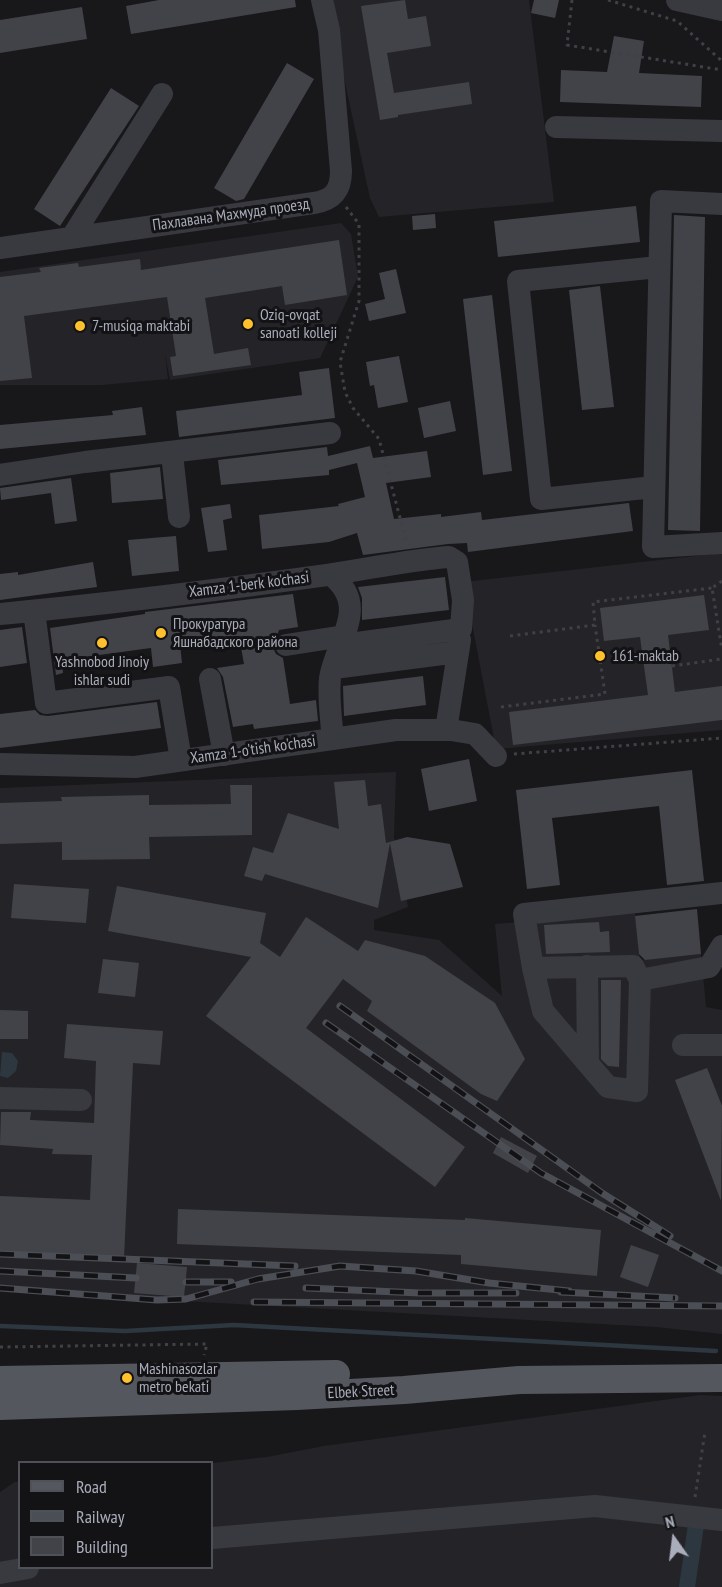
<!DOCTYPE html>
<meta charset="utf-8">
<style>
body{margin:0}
#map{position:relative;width:722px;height:1587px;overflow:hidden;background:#18181b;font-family:"PT Sans Narrow",sans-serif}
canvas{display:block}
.legend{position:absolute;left:18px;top:1461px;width:195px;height:108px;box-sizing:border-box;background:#131316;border:2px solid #4f5158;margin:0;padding:8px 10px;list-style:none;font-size:18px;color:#aaaebb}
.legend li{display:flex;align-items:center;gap:12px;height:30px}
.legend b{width:30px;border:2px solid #4f5158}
.north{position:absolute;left:644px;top:1509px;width:60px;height:60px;-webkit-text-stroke:4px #131316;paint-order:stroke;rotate:346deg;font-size:16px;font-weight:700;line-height:24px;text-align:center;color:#aaaebb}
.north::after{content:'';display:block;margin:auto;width:21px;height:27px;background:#aaaebb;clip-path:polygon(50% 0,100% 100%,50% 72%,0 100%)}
</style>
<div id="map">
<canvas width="722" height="1587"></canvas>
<ul class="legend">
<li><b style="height:8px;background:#55575f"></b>Road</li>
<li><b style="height:8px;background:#4c4e55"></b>Railway</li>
<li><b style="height:16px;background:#424348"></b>Building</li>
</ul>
<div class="north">N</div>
</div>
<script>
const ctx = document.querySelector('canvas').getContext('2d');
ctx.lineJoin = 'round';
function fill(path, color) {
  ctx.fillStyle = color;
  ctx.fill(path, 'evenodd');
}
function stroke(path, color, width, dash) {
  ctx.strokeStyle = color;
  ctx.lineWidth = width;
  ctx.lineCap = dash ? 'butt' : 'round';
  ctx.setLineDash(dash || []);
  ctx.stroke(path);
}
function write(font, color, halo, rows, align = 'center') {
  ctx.font = font + ' "PT Sans Narrow",sans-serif';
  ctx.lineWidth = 6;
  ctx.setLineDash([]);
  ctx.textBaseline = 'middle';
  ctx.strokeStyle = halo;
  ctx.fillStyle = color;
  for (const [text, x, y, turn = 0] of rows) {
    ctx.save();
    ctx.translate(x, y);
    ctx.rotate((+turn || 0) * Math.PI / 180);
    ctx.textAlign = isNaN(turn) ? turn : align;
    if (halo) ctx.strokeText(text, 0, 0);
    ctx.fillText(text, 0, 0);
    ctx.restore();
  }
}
fill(new Path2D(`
 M327 0H529L554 202 379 217 370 198Z
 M341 223 351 234 358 277 320 358 170 380 165 354 168 379 102 385H0V272Z
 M722 553V730L496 749 464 582Z
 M396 772 394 837 408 907 374 920V930L439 940 502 996 495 924 635 913 640 960 701 954 706 1007 722 1010V1334L656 1327 0 1291V788Z
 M700 1395 722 1396V1587H0V1492L15 1482H19L20 1568H212V1463L267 1457 324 1446Z`), '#242428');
fill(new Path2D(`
 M2 1052 12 1053 18 1061 16 1071 8 1078 0 1076Z`), '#2d3740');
stroke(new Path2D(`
 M0 1326 125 1331 234 1325 716 1351`), '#2d3740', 4.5);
stroke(new Path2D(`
 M687 1587 696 1525`), '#2d3740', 16);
fill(new Path2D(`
 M159 0H295L296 7 131 34 126 6Z
 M405 0 408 19 426 16 431 46 387 53 394 93 469 82 472 104 398 115V117L380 120 361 6Z
 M534 0H559L555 18 531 13Z
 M82 7 87 39 0 53V20Z
 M614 36 644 41 639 73 702 76 701 107 560 102 561 70 607 72Z
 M287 63 314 79 244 199 236 201 214 188Z
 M111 88 139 106 60 226 34 209Z
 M636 206 640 242 498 257 494 221Z
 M435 214 436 228 413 230 412 216Z
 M674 215 705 217 700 531 668 530Z
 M339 240 347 295 285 305 282 286 205 298 214 354 248 348 251 365 173 376 170 357 176 356 167 297 24 316 32 378 0 381V277L41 272 39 268 78 263 79 267 140 259 141 270Z
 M396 269 406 313 369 321 365 304 385 299 379 273Z
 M600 286 614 407 582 410 569 290Z
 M492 295 512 471 483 475 463 299Z
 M399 356 408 402 378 408 374 385 370 386 366 362Z
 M329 368 335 418 179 437 176 411 302 395 299 372Z
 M450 401 456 431 424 438 418 408Z
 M142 407 146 435 0 449V425L113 415 112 411Z
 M370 446 373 458 427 451 431 477 386 483 394 519 441 514V517L481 512 482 520 629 503 633 531 468 552 467 543 448 544 363 555 357 533 329 542 262 549 259 515 339 506 338 504 365 497 357 463 329 470V475L221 485 218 460 327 447 328 456Z
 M160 467 163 499 112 503 110 473Z
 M71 478 77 521 55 524 51 493 1 500 0 488Z
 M230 504 232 518 223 520 227 550 208 552 201 508Z
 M176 536 179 571 132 576 128 540Z
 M93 562 97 587 0 600V574L18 572V575Z
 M445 577 449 610 362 620V598L358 587Z
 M293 594 298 627 279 630 273 648 276 654 283 658 290 704 316 700 318 721 254 729 253 724 233 727 223 677 217 668 244 664 239 636 180 644 182 663 153 667 151 648 62 660 63 673 56 675 50 628 145 614V612Z
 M704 595 709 630 668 635 675 692 722 686V720L513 745 509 712 648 695 640 637 604 641 600 608Z
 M22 627 27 663 0 667V630Z
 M423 676 426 705 344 716 343 686Z
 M157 702 161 728 0 748V714L35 710 40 715 48 716Z
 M469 759 477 801 429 811 421 769Z
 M692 770 704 881 667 885 659 806 552 818 560 885 527 889 516 790Z
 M365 780 368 806 381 804 386 843 407 837 450 844 463 887 401 901 390 843 378 908 265 874 262 881 244 876 253 847 273 853 288 813 339 829 334 782Z
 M230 785H252V835L149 837 150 859 62 860V842L0 844V803L62 801 61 797 149 795V805L231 804Z
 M14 884 89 889 86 923 11 918Z
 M117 886 266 913 260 943 280 957 306 917 358 951 365 940 425 956 495 1003 525 1059 497 1101 481 1094 367 1011 372 1001 343 979 306 1028 465 1147 435 1187 206 1016 251 957 108 931Z
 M697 909 701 954 645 960 639 954 635 916Z
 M599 922 600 932 609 931 610 952 546 954 544 925Z
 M103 959 139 963 135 997 98 993Z
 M601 980H621L619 1067 608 1066 601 1059Z
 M0 1010 28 1011V1039H0Z
 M67 1024 163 1031 160 1065 133 1063 124 1258 0 1253V1196L90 1200 92 1155 52 1154 53 1149 0 1145 1 1112H31L30 1120 94 1123 96 1061 64 1058Z
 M707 1068 722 1106 721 1201 675 1080Z
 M501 1137 537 1156 528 1173 493 1153Z
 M178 1209 465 1220V1218L601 1230 597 1276 461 1264V1255L177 1244Z
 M631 1245 659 1255 648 1287 620 1277Z
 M137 1263 187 1267 184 1297 134 1293Z`), '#424348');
stroke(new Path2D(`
 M572 0 567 45 722 70
 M608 0 677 21 722 61
 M346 207 359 224V301L340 362 345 392 353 408 379 439 407 544
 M722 581 712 588 722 650
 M510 636 595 625 593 602 712 588
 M672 666 722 659
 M501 707 605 694 595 625
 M514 754 722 738
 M0 1347 207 1344 204 1355
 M695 1497 705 1432`), '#3f4147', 3, [3, 4.5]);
stroke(new Path2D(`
 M677 0 722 10
 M556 127 722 131
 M722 204 661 201 653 547 722 543
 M72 237 162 94
 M0 248 314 203C333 200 341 191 341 171L329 30 322 0
 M172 454 179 517
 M0 475 85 462 330 433
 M654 487 541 499 518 281 659 267
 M331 575C371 606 336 641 330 678 328 697 331 719 333 739
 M34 611 46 703 169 687 181 760
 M0 614C109 604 218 590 327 575 368 569 408 560 449 557L457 562 463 600 461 629 342 645
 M286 645 344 636
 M334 668 458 652
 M210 679 224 755
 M446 730 460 640
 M0 764 135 767 396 730H451L475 734 496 756
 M722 893 524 914 533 968 633 966 640 980 709 967 722 946
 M587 966 588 1063
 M533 968 543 1011 608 1087 637 1091 640 980
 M683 1045H722
 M0 1098 81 1100
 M212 1538 595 1506 722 1520
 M0 1573 28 1568`), '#393a40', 22);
stroke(new Path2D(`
 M0 1380 336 1374
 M0 1406 297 1396 404 1390 519 1380 722 1378`), '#55575f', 28);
const rail = new Path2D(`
 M340 1006 602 1193 670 1236
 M326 1023 541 1173 722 1271
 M0 1254 295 1266
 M0 1271 136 1278
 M186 1282H231
 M0 1288 157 1300 186 1299 258 1279 340 1266 416 1271 489 1283 569 1291
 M306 1288 420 1293H516
 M561 1292 675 1298
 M254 1302 722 1306`);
stroke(rail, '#4c4e55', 7);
stroke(rail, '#131316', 4.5, [14]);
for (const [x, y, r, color] of [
 [248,324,6,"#ffc12c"],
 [80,326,6,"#ffc12c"],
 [161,633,6,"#ffc12c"],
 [102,643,6,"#ffc12c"],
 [600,656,6,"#ffc12c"],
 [127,1378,6,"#ffc12c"]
]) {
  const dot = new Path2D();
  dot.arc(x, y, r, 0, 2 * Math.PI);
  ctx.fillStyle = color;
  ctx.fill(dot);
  stroke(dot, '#131316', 2);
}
write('16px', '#aaaebb', '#131316', [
 ["Пахлавана Махмуда проезд",231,215,-8],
 ["Xamza 1-berk ko'chasi",249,585,-7],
 ["Xamza 1-o'tish ko'chasi",253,750,-8],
 ["Elbek Street",361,1392,-3]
]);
write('16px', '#aaaebb', '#131316', [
 ["Oziq-ovqat",260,315],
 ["sanoati kolleji",260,333],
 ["7-musiqa maktabi",92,326],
 ["Прокуратура",173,624],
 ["Яшнабадского района",173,642],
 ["161-maktab",612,656],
 ["Yashnobod Jinoiy",102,662,"center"],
 ["ishlar sudi",102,680,"center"],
 ["Mashinasozlar",139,1369],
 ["metro bekati",139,1387]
], 'left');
</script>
